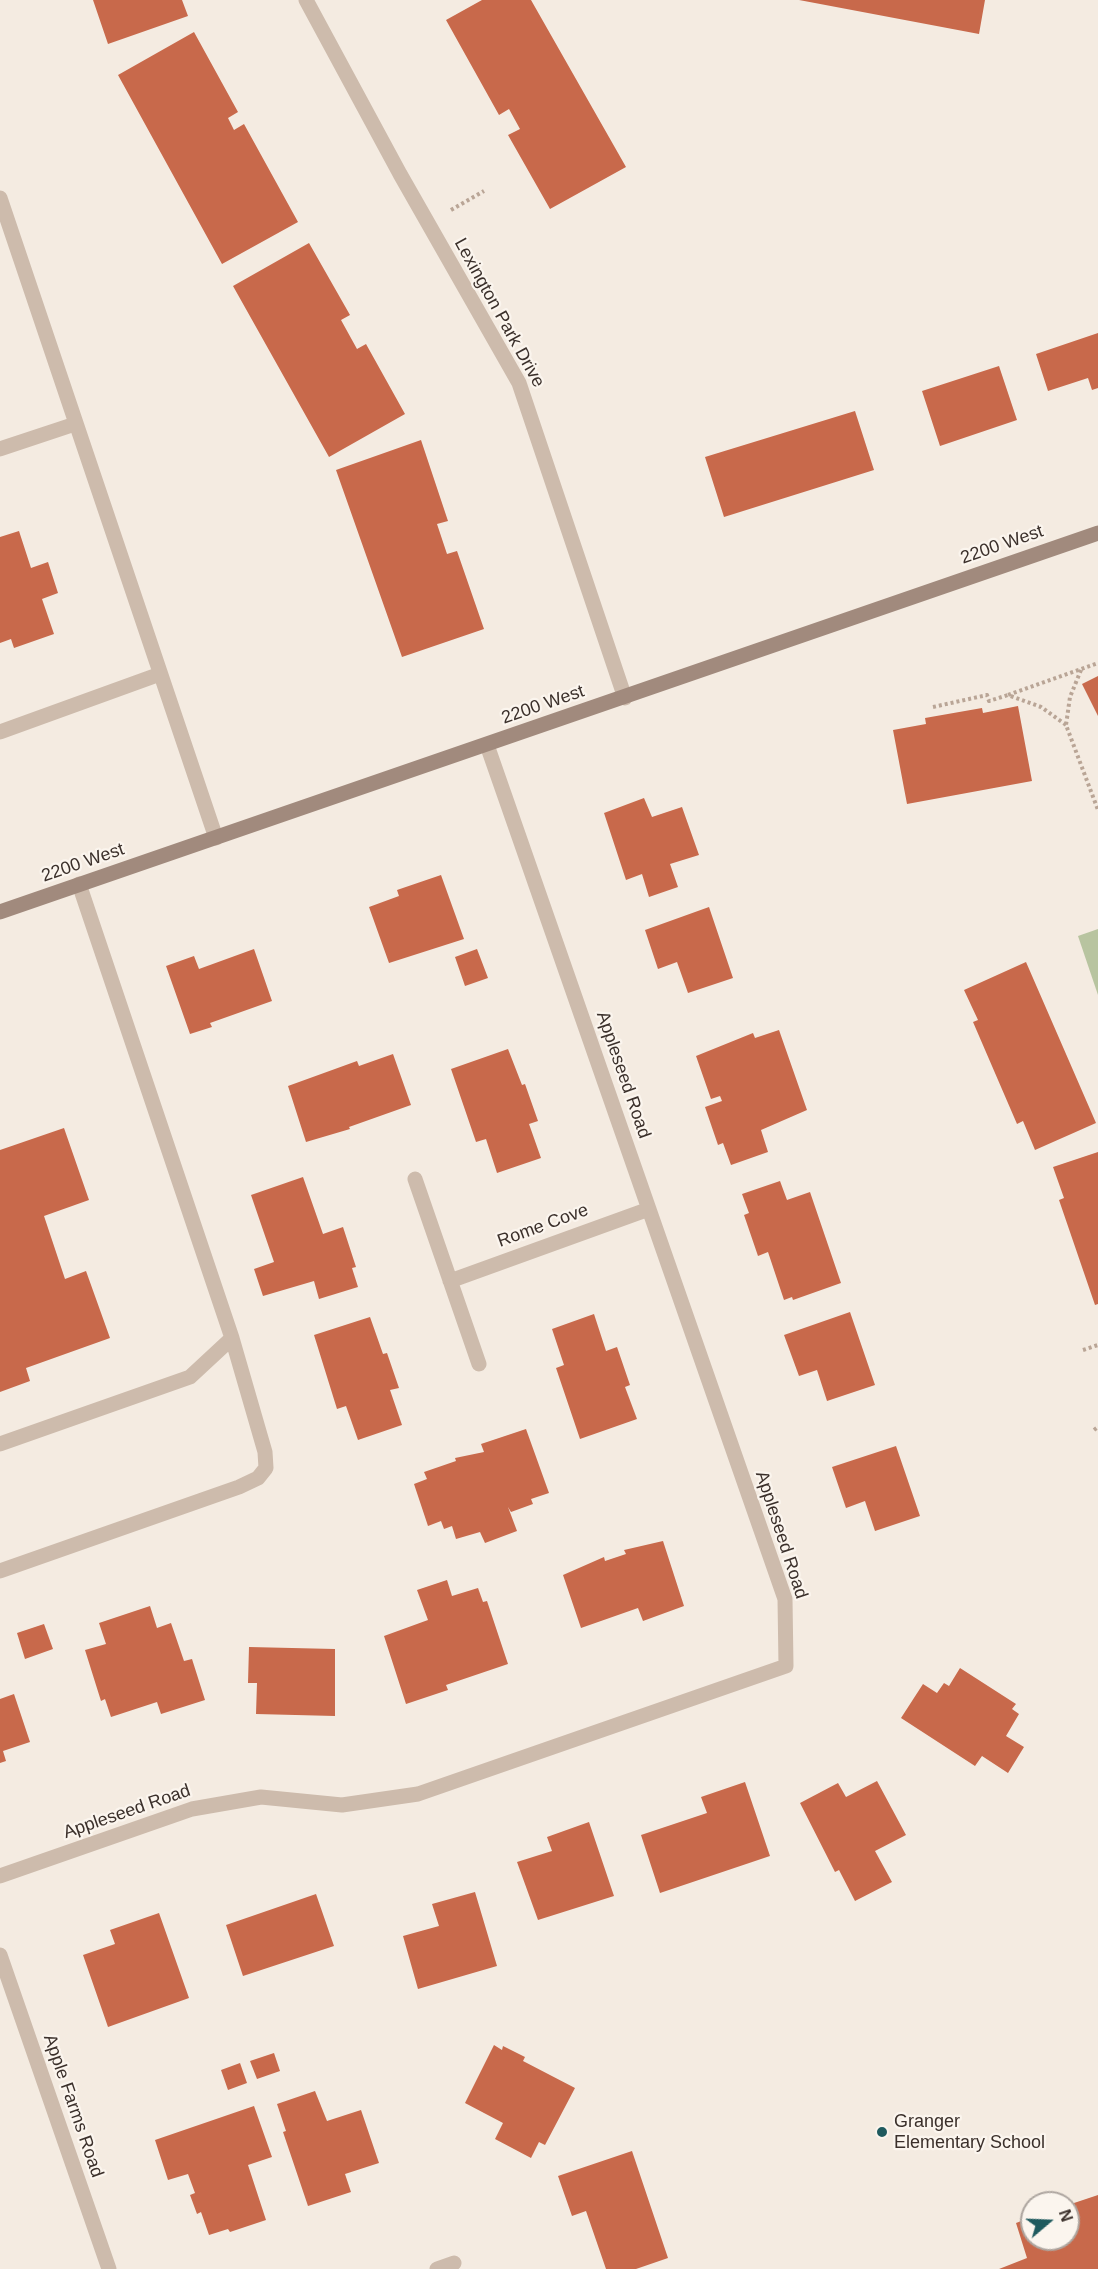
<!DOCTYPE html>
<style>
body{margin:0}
#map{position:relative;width:1098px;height:2269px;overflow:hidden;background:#f4ebe1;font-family:Arial,sans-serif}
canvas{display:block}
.north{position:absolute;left:1020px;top:2191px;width:60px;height:60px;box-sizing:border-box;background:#fbf5ee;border:2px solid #aea6a0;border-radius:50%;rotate:71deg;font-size:16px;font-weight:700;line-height:24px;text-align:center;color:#3b302b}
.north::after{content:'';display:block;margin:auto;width:21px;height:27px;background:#1f5a5e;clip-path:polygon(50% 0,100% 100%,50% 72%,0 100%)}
</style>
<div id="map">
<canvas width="1098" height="2269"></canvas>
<div class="north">N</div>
</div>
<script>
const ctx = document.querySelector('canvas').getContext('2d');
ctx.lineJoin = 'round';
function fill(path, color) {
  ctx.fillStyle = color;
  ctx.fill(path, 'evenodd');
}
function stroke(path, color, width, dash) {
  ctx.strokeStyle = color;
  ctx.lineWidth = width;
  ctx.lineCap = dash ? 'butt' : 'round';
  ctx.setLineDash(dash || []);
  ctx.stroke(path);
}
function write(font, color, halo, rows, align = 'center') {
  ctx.font = font + ' Arial,sans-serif';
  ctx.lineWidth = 4.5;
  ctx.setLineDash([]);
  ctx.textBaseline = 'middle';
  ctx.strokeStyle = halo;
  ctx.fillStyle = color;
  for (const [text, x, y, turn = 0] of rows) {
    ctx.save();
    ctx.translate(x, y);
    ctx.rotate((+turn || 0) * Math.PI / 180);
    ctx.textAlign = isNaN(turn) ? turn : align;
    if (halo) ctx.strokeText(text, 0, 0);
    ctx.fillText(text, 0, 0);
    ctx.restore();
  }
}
fill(new Path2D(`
 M1098 929V995L1078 936Z`), '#b8c4a0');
fill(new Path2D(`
 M93 0H182L188 16 108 44Z
 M482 0H531L626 167 550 209 508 135 520 129 509 109 499 115 446 20Z
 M799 0H985L979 34Z
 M194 32 238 112 228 118 234 130 244 124 298 222 222 264 118 75Z
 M309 243 350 315 341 320 357 349 366 344 405 414 329 457 233 286Z
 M1098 333V388L1092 390 1088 378 1048 391 1036 354Z
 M999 366 1017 420 940 446 922 391Z
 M855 411 874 470 724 517 705 457Z
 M421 440 448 521 437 524 447 554 457 551 484 629 402 657 336 470Z
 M19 531 31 568 48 562 58 593 42 599 54 634 14 648 11 639 0 643V537Z
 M1098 676V716L1082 684Z
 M1018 706 1032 781 907 804 893 730 926 724 925 718 982 708 983 713Z
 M644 798 652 817 682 807 699 855 670 864 678 887 649 897 642 874 626 880 604 813Z
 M441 875 464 939 389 963 369 907 399 896 397 890Z
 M709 907 733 978 688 993 677 962 658 969 645 930Z
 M254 949 272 1001 210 1023 212 1027 190 1034 166 966 194 956 199 969Z
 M477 949 488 978 465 986 455 957Z
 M1026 962 1096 1123 1035 1150 1023 1121 1017 1124 973 1022 978 1020 964 990Z
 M779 1030 807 1110 761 1130 768 1152 731 1165 723 1143 718 1145 705 1107 722 1101 720 1096 711 1099 696 1056 753 1033 755 1038Z
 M508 1049 522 1085 525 1084 538 1121 529 1124 541 1158 497 1173 486 1139 476 1142 451 1069Z
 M393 1054 411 1105 349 1127 350 1129 306 1142 288 1086 357 1061 359 1066Z
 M64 1128 89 1200 44 1216 65 1279 86 1271 110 1338 26 1368 30 1381 0 1392V1150Z
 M1098 1152V1304L1095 1305 1059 1200 1064 1198 1053 1167Z
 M303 1177 323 1234 343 1227 356 1267 352 1268 358 1287 319 1299 314 1281 263 1296 254 1269 274 1262 251 1195Z
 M780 1181 787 1200 810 1192 841 1283 793 1300 792 1297 784 1300 768 1252 758 1256 744 1215 749 1213 742 1194Z
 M850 1312 875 1385 827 1401 817 1370 799 1376 784 1335Z
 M594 1314 606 1351 617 1347 630 1385 625 1387 637 1419 580 1439 556 1368 564 1365 552 1329Z
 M370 1317 383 1354 387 1353 399 1388 390 1390 402 1425 358 1440 346 1406 337 1409 314 1335Z
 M526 1429 549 1493 531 1499 533 1504 511 1512 508 1507 517 1531 485 1543 480 1532 456 1539 452 1526 444 1529 441 1521 428 1526 414 1484 427 1479 424 1472 456 1461 455 1458 484 1452 481 1444Z
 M896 1446 920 1516 875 1531 865 1501 846 1508 832 1467Z
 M663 1541 684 1606 643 1621 638 1608 581 1628 563 1575 604 1557 605 1561 626 1554 624 1550Z
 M447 1580 452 1596 478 1588 483 1602 487 1601 508 1664 446 1685 448 1690 406 1704 384 1636 428 1620 417 1590Z
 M150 1606 157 1628 171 1623 184 1661 192 1659 205 1700 161 1714 157 1702 111 1717 105 1699 101 1701 85 1650 106 1644 99 1623Z
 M44 1624 53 1649 25 1659 17 1633Z
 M249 1647 335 1649V1716L256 1714 257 1683H248Z
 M960 1668 1016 1704 1012 1709 1019 1714 1006 1736 1024 1747 1008 1773 982 1756 975 1766 901 1718 923 1684 937 1693 944 1683 949 1686Z
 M14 1694 30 1742 3 1751 6 1761 0 1763V1699Z
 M877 1781 906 1835 875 1851 892 1882 855 1901 839 1870 835 1872 800 1803 838 1783 846 1797Z
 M745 1782 770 1856 660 1893 641 1835 707 1813 701 1797Z
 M589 1822 614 1896 538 1920 517 1862 552 1851 547 1837Z
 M475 1892 497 1966 418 1989 403 1936 439 1926 432 1904Z
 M316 1894 334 1946 243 1976 226 1925Z
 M159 1913 189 1998 108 2027 83 1955 115 1944 110 1930Z
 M494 2045 502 2050 503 2046 525 2057 523 2061 575 2088 545 2145 539 2142 531 2158 495 2139 503 2123 465 2103Z
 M274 2053 280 2071 257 2079 250 2061Z
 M240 2063 247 2083 228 2090 221 2070Z
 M315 2091 327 2121 361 2110 379 2163 345 2174 351 2192 308 2206 283 2132 286 2131 277 2104Z
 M254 2106 272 2157 248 2165 266 2220 230 2232 228 2229 209 2235 201 2212 197 2214 190 2195 195 2193 188 2174 168 2180 155 2140Z
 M632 2151 668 2258 636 2269H606L586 2211 572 2216 558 2176Z
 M1098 2195V2269H999L1027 2258 1016 2223 1032 2217V2239H1068V2205Z`), '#c8694b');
stroke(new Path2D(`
 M451 210 484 191
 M1081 670 1070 697 1066 725 1098 810
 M933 707 987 695 989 701 1008 695
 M1066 725 1041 707 1008 695 1098 663
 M1083 1350 1098 1345
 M1094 1430 1098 1427`), '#b9a596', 4, [3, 3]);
stroke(new Path2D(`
 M0 198 216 838
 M0 449 75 424
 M0 732 160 674
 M0 1444 190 1377 232 1338 79 884
 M0 1571 239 1487 258 1478 266 1468 265 1452 232 1338`), '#cdbbac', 15);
stroke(new Path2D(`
 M306 0 400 174 519 383 625 698
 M415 1179 479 1364
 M450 1281 649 1209
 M0 1876 192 1809 261 1797 342 1805 418 1794 786 1666 785 1599 487 745
 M0 1955 109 2269
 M437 2269 454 2263`), '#cdbbac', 15);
stroke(new Path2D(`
 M0 912 1098 533`), '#a18a7d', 15);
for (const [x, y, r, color] of [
 [882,2132,6,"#1f5a5e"]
]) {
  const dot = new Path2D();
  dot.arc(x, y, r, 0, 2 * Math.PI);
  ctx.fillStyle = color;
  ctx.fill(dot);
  stroke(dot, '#fbf5ee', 2);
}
write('18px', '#3b302b', '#fbf5ee', [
 ["Lexington Park Drive",499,313,61],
 ["2200 West",1002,545,-19],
 ["2200 West",543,705,-19],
 ["2200 West",83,863,-19],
 ["Appleseed Road",623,1075,71],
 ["Rome Cove",543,1226,-20],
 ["Appleseed Road",781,1535,72],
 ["Appleseed Road",127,1812,-19],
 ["Apple Farms Road",73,2106,71]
]);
write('18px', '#3b302b', '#fbf5ee', [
 ["Granger",894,2122],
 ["Elementary School",894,2143]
], 'left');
</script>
